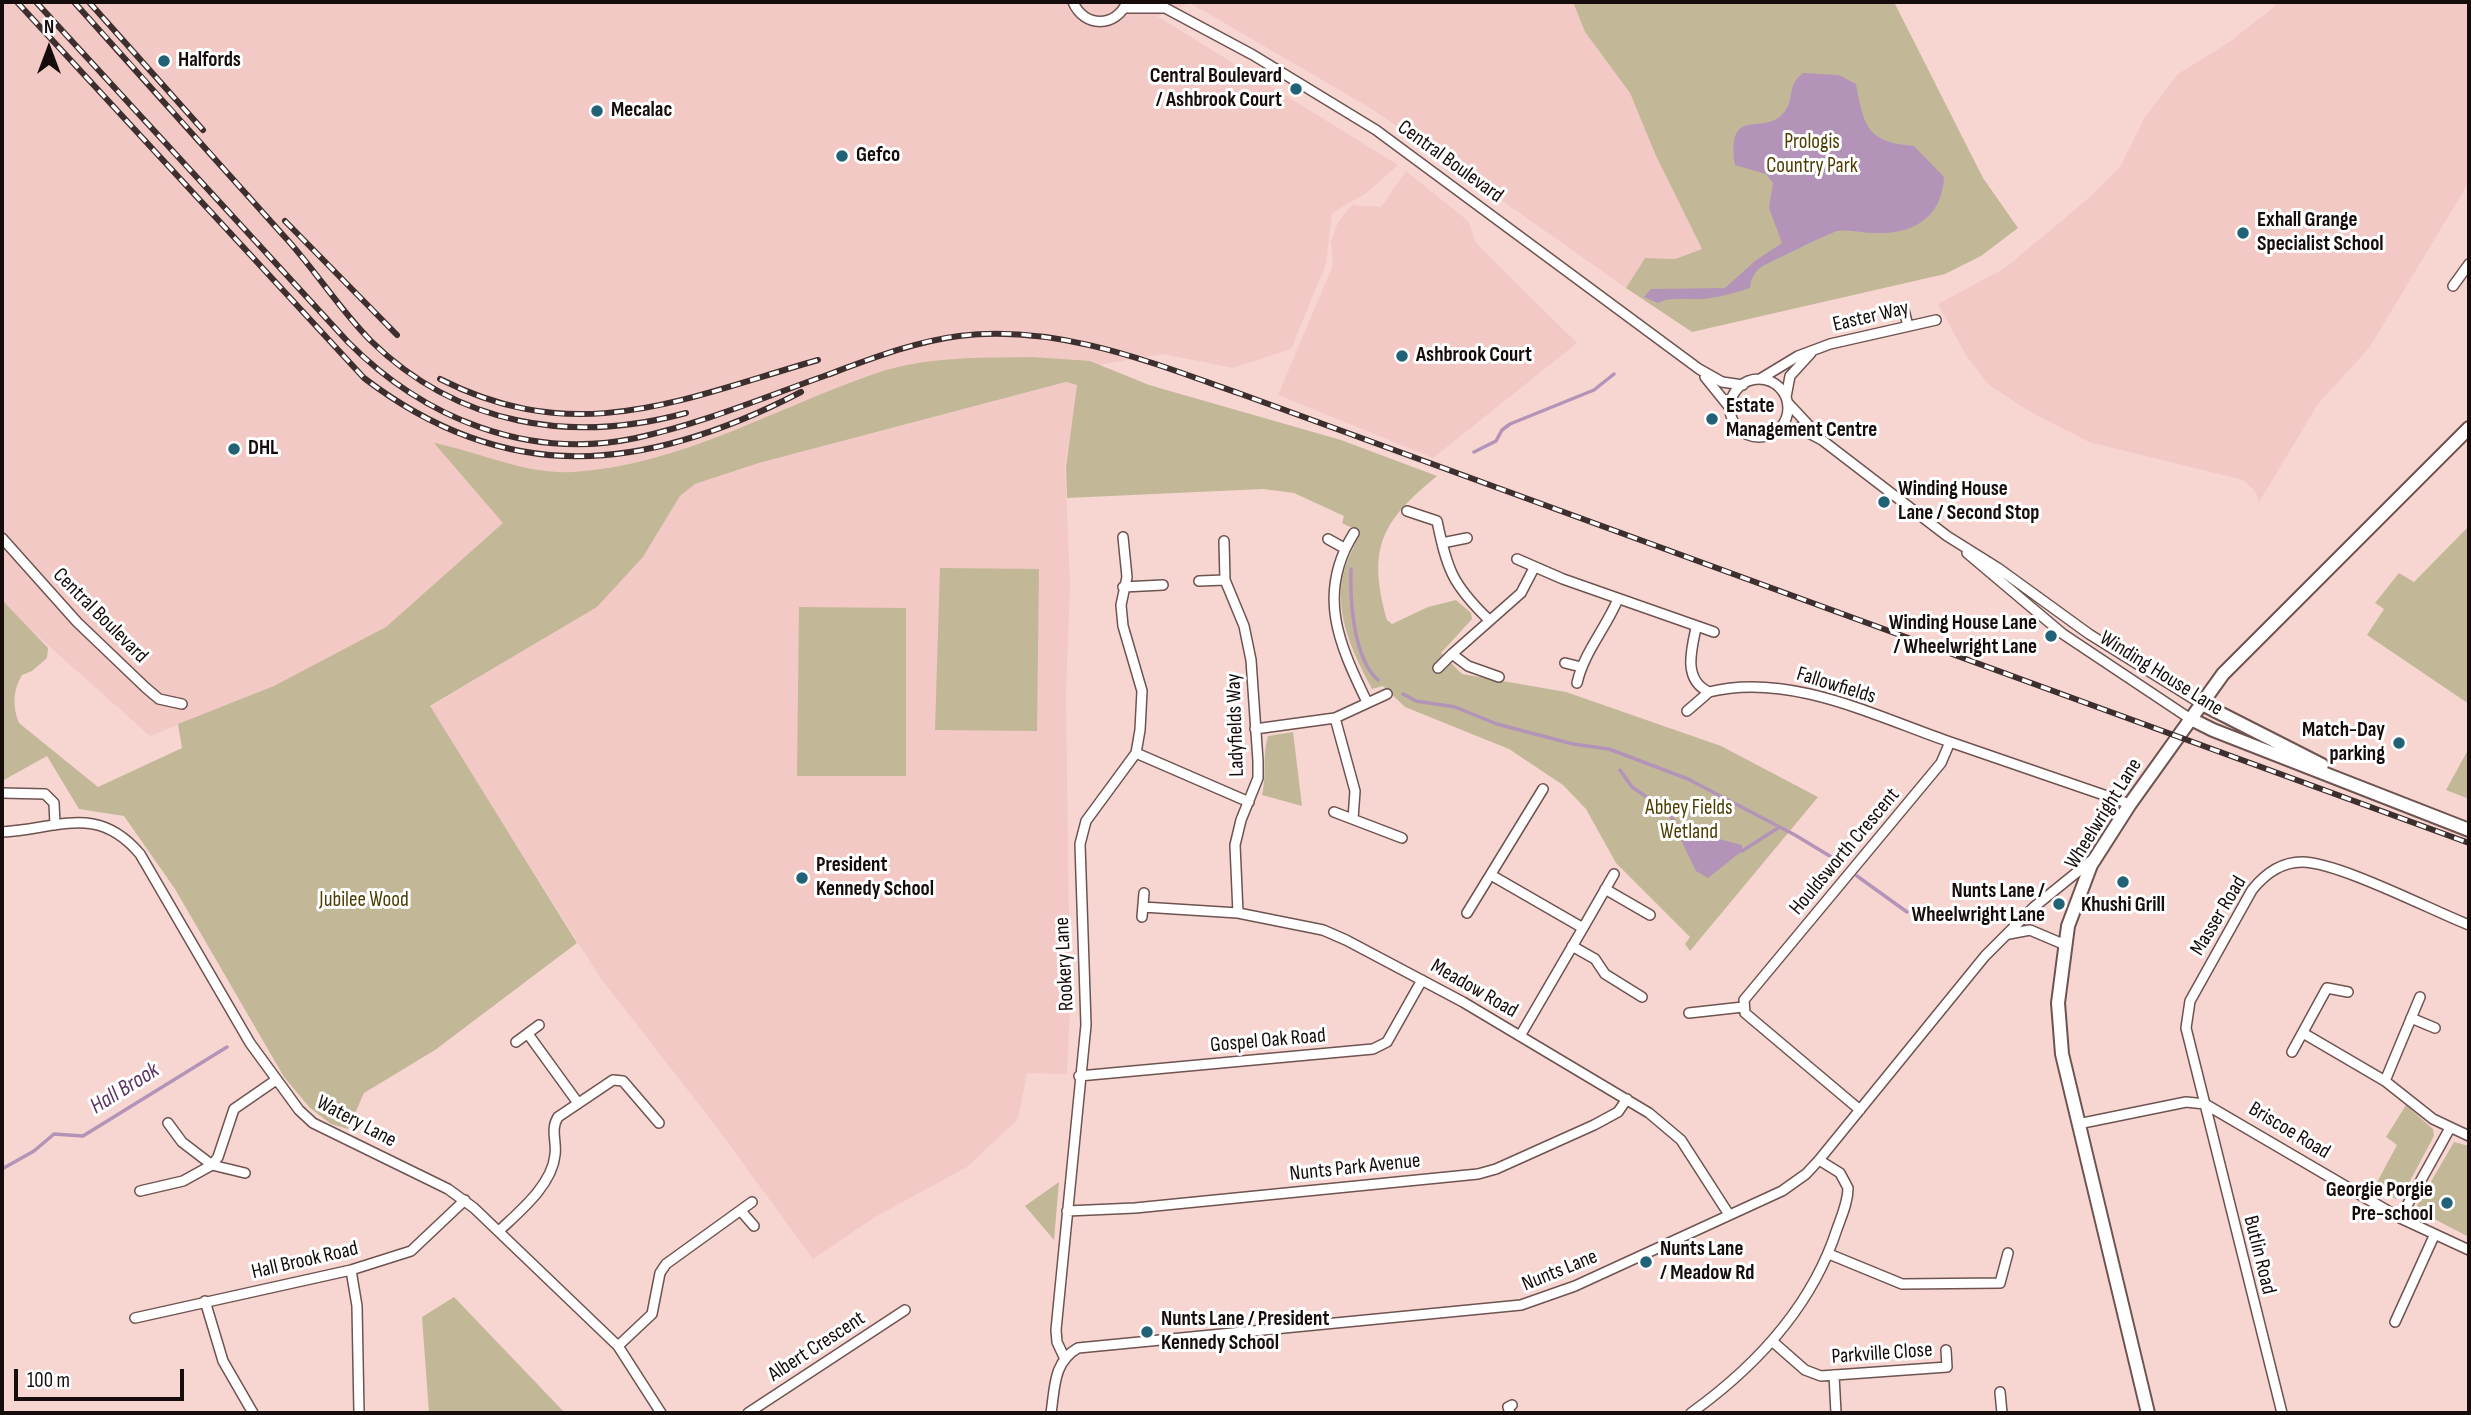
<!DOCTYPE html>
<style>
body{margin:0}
#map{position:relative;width:2471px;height:1415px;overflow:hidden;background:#f7d6d2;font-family:"Sofia Sans Condensed",sans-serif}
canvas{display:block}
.frame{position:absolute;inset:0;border:4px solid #160c0b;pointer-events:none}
.north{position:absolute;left:14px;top:14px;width:70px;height:70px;-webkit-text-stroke:5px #fff;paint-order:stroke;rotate:0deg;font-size:19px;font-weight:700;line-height:28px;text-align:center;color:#160c0b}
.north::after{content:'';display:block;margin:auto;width:24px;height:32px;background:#160c0b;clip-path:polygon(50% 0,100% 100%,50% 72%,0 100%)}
.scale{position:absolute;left:14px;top:1369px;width:170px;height:32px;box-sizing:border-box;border:4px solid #160c0b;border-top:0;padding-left:9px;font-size:21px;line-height:24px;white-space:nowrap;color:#160c0b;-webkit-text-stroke:5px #fff;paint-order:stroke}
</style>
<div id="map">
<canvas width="2471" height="1415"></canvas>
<div class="frame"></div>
<div class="north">N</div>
<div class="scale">100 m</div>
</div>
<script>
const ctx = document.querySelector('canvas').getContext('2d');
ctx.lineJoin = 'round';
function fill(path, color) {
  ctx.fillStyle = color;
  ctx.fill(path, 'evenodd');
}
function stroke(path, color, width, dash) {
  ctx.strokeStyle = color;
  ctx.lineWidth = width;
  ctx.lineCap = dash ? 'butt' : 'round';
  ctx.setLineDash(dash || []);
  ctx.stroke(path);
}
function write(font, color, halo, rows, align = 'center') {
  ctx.font = font + ' "Sofia Sans Condensed",sans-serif';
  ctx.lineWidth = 6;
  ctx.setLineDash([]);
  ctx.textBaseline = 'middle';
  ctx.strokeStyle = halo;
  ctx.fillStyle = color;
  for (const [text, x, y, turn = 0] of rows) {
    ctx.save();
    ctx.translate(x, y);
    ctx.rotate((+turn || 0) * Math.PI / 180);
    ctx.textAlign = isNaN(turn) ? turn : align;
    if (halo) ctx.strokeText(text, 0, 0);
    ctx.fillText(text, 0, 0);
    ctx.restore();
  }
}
fill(new Path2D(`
 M2 2H1573L1585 32 1630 93 1656 156 1702 249 1675 259 1645 258 1626 288 1372 109 1190 3 1157 16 1398 165 1365 194 1332 213 1326 264 1291 349 1233 368 1163 354 1040 375 713 460 183 748 178 725 150 736 23 623 2 600Z
 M2276 2H2469V182L2369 348 2318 404 2259 502 2255 491 2243 480 2089 442 2027 410 1989 385 1967 357 1938 304 2005 268 2089 198 2120 167 2145 117 2178 74 2228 43 2273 8Z
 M1406 171 1468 221 1476 243 1577 343 1433 458 1278 395 1333 265 1331 241 1338 222 1352 205 1381 207Z
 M1067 382 1078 385 1065 466 1070 585 1066 694 1070 1005 1067 1074 1027 1073 1018 1119 967 1167 875 1217 813 1259 715 1125 599 976 430 707 597 607 643 557 680 496 695 484 760 463Z`), '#f2c9c4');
fill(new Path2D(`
 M1573 2H1894L1983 178 2018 228 1981 256 1945 274 1692 332 1626 288 1645 258 1675 259 1702 249 1656 156 1630 93 1585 32Z
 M1032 357 1090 361 1149 385 1341 440 1437 476C1381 522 1367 548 1387 620L1392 624 1428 607 1456 600 1471 613 1472 619 1441 653 1462 674 1566 692 1721 746 1818 797 1690 951 1685 944 1690 937 1616 863 1586 809 1563 785 1509 749 1405 707 1383 686 1372 689C1356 659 1339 625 1341 590 1341 570 1353 550 1360 532L1342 523 1344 516 1294 493 1263 489 1067 498 1066 467 1077 385 1066 382 759 463 695 484 680 496 643 557 597 607 430 706 577 943 435 1050 364 1093 348 1129 331 1124 310 1108 284 1077 175 889 124 816 79 809 47 756 2 781V600L48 648 47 658 32 671 22 675C13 690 12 706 19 723L98 787 182 748 178 724 274 686 386 627 503 523 434 443C480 452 526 475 574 472 681 465 775 408 874 374 925 356 980 358 1032 357Z
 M2469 526V704L2367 635 2384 609 2375 603 2399 573 2414 582Z
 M940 568 1039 569 1037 731 935 730Z
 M799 607 906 608V776H797Z
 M1293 732 1302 806 1262 795C1267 775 1262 755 1268 736Z
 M2469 748V799L2446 790Z
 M2406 1105 2433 1129 2434 1136 2402 1196 2396 1199 2374 1188 2397 1145 2386 1137Z
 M2454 1142 2469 1146V1237L2415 1209Z
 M1059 1182 1054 1240 1025 1206Z
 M454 1297 565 1413H429L422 1317Z`), '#c2b897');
fill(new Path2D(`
 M1803 73 1839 75 1856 84C1864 127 1867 142 1914 146L1944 177C1942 217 1914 235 1874 233 1862 233 1849 229 1837 231 1832 232 1770 262 1763 266 1756 270 1750 279 1750 288 1734 293 1718 298 1701 299 1685 300 1673 296 1658 303L1644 297 1651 289 1725 288 1755 261 1782 243 1769 208 1773 183 1766 174 1735 165C1726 102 1765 139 1785 111 1795 98 1786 87 1803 73Z
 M1681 829 1742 845V851L1708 878 1696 871 1679 836Z`), '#b394b8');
stroke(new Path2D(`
 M1474 452 1496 441 1502 430 1510 424 1594 390 1614 374
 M1351 569C1350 600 1353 658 1378 680
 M1403 694 1416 701 1455 707 1497 724 1573 744 1609 749 1688 779 1795 835 1838 861
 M1620 770 1632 787 1667 811 1680 830
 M1742 851 1778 828
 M1857 876 1907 912
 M2 1169 34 1151 54 1134 83 1136 227 1047`), '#b394b8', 3.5);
const street = new Path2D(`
 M1073 2C1084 28 1116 28 1127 2
 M1154 2 1253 55 1376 130 1699 369 1722 382 1743 385
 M1124 8H1164
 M2453 286 2469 264
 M1904 310 1908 326
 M1705 377 1730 408
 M1760 379 1798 356 1830 344 1936 320
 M1730 408a29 29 0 1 1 58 0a29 29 0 1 1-58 0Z
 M1786 397 1790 376 1811 353
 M1788 403 1815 432
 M1779 429 1799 428 1822 440 1947 536 1998 568 2089 634 2200 703
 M1407 511 1437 521C1447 569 1452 584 1488 619
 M1354 533C1316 594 1339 644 1367 702
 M2 538 77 622 146 688 159 699 182 704
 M1328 539 1344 548
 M1224 541 1225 580
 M1442 543 1467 538
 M1967 553 2063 634 2189 718
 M1517 559 1563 579 1714 632
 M1199 581 1225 580 1244 626 1251 660 1258 761V778L1241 820 1235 845 1238 913
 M1123 587 1163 585
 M1696 628C1691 651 1683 680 1709 692 1789 672 1875 716 1950 742
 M1565 663 1581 667
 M1438 668 1452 654
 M1499 677 1468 666 1452 654 1521 593 1534 568
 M1577 683C1584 652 1606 628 1618 599
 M1687 711 1709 692
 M1335 718 1355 791 1353 819
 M1255 729 1335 718 1387 694
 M1136 753 1249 802
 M2 793 45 794 54 803 55 825
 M1334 812 1402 838
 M2 832C58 829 97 803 140 854L250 1043 299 1110 313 1123 448 1189 474 1208 618 1346 661 1413
 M1491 875 1583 928 1520 1036
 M1605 889 1650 915
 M1143 907 1238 913 1323 930 1346 940 1463 1002 1649 1113 1681 1140 1728 1213
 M1467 913 1543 789
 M1142 917 1144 893
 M1583 928 1614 874
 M2009 934 2030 930 2063 944
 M1572 946 1595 959 1605 974 1642 997
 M1689 1013 1743 1007
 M2411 1018 2435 1028
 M2303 1033 2385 1081 2433 1119 2469 1136
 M528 1034 578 1103
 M516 1042 539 1025
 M2292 1052 2327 988 2348 992
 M1079 1076 1373 1049 1387 1042 1422 980
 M2385 1081 2420 997
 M1860 1110 1745 1013 1744 1000 1941 763 1950 742 2130 804
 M168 1123 182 1142 212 1165 245 1173
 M2078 1124 2186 1102 2205 1104 2400 1218 2469 1250
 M140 1191 183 1181 212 1165 218 1157 234 1109 276 1080
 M741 1211 754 1226
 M1067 1211 1135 1208 1478 1174 1496 1169 1594 1125 1618 1112 1627 1099
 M2400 1218 2450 1128
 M500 1230C520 1211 552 1185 555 1155 557 1141 550 1130 558 1117L613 1080 623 1081 659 1123
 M1829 1254 1902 1284 2000 1283 2008 1253
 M351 1270 357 1306 359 1413
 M205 1301 223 1361 253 1413
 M135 1318 351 1270 411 1251 465 1200
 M2395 1322 2434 1236
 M1772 1341 1805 1370 1821 1376 1947 1367 1946 1350
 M618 1346 652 1314 660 1273 666 1264 752 1202
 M1064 1357 1057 1342 1056 1330 1086 1025 1080 844 1086 821 1136 753 1140 730 1142 691 1123 626 1121 605 1127 577 1123 537
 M1834 1375 1836 1413
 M2000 1392 2002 1413
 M748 1413 905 1310
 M1051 1413C1055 1388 1053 1362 1078 1348L1521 1305 1575 1286 1782 1191 1806 1174 1819 1160 1985 956 2034 907 2092 860
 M1510 1413 1508 1407 1512 1405
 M1691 1413C1755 1367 1812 1306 1837 1229 1842 1215 1848 1202 1848 1188L1840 1173 1819 1160
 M2282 1413 2186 1028 2190 1001 2252 890C2264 875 2281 862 2302 862 2338 862 2431 910 2469 925`);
const secondary = new Path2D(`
 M2200 703 2322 765
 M2189 718 2213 730 2469 830
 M2148 1413 2062 1054 2058 1003 2068 926 2091 865 2130 804 2223 674 2469 428`);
stroke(street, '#6e5350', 12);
stroke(secondary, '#6e5350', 16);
stroke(street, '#fff', 9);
stroke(secondary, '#fff', 12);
const rail = new Path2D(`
 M17 2 364 378C508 488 646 472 801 392
 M36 2 348 342C423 418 528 461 636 438 701 424 765 397 827 375 870 359 913 342 959 336 1058 324 1150 362 1241 394L2469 843
 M74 2C144 79 213 157 283 235 314 268 339 309 371 341 458 426 572 444 686 413
 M89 2 203 130
 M285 221 397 335
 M440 379C578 449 682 399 818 360`);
stroke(rail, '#3d2f2e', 6);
stroke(rail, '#fff', 3.5, [10]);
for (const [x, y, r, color] of [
 [164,61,7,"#226277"],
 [1296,89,7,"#226277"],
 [597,111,7,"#226277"],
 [842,156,7,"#226277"],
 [2243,233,7,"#226277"],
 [1402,356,7,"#226277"],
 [1712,419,7,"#226277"],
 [234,449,7,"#226277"],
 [1884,502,7,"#226277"],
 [2051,636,7,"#226277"],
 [2399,743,7,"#226277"],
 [802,878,7,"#226277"],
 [2123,882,7,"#226277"],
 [2059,904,7,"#226277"],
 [2447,1203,7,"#226277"],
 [1646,1262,7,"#226277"],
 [1147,1332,7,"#226277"]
]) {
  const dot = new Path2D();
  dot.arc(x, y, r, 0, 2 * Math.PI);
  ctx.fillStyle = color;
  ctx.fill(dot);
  stroke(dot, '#fff', 2.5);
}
write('bold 21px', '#160c0b', '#fff', [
 ["Halfords",178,61],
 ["Central Boulevard",1282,77,"right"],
 ["/ Ashbrook Court",1282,101,"right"],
 ["Mecalac",611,111],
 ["Gefco",856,156],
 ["Exhall Grange",2257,221],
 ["Specialist School",2257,245],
 ["Ashbrook Court",1416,356],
 ["Estate",1726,407],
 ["Management Centre",1726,431],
 ["DHL",248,449],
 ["Winding House",1898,490],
 ["Lane / Second Stop",1898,514],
 ["Winding House Lane",2037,624,"right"],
 ["/ Wheelwright Lane",2037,648,"right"],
 ["Match-Day",2385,731,"right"],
 ["parking",2385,755,"right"],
 ["President",816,866],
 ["Kennedy School",816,890],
 ["Nunts Lane /",2045,892,"right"],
 ["Wheelwright Lane",2045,916,"right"],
 ["Khushi Grill",2123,906,"center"],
 ["Georgie Porgie",2433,1191,"right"],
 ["Pre-school",2433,1215,"right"],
 ["Nunts Lane",1660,1250],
 ["/ Meadow Rd",1660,1274],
 ["Nunts Lane / President",1161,1320],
 ["Kennedy School",1161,1344]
], 'left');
write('21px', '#4c3d02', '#fff', [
 ["Prologis",1812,143],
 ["Country Park",1812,167],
 ["Abbey Fields",1689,809],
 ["Wetland",1689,833],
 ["Jubilee Wood",364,901]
]);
write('21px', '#160c0b', '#fff', [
 ["Central Boulevard",1450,162,36],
 ["Easter Way",1871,317,-13],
 ["Central Boulevard",100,616,45],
 ["Winding House Lane",2161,674,32],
 ["Fallowfields",1836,686,17],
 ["Ladyfields Way",1236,725,-92],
 ["Wheelwright Lane",2104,814,-58],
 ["Houldsworth Crescent",1845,852,-50],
 ["Masser Road",2219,916,-59],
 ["Rookery Lane",1065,964,-93],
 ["Meadow Road",1474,989,30],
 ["Gospel Oak Road",1268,1041,-5],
 ["Watery Lane",356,1122,28],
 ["Briscoe Road",2289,1131,31],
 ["Nunts Park Avenue",1355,1168,-6],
 ["Butlin Road",2259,1255,76],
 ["Hall Brook Road",305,1261,-13],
 ["Nunts Lane",1560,1271,-22],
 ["Albert Crescent",817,1347,-33],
 ["Parkville Close",1882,1354,-4]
]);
write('italic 23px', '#5d3565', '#fff', [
 ["Hall Brook",125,1089,-32]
]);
</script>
